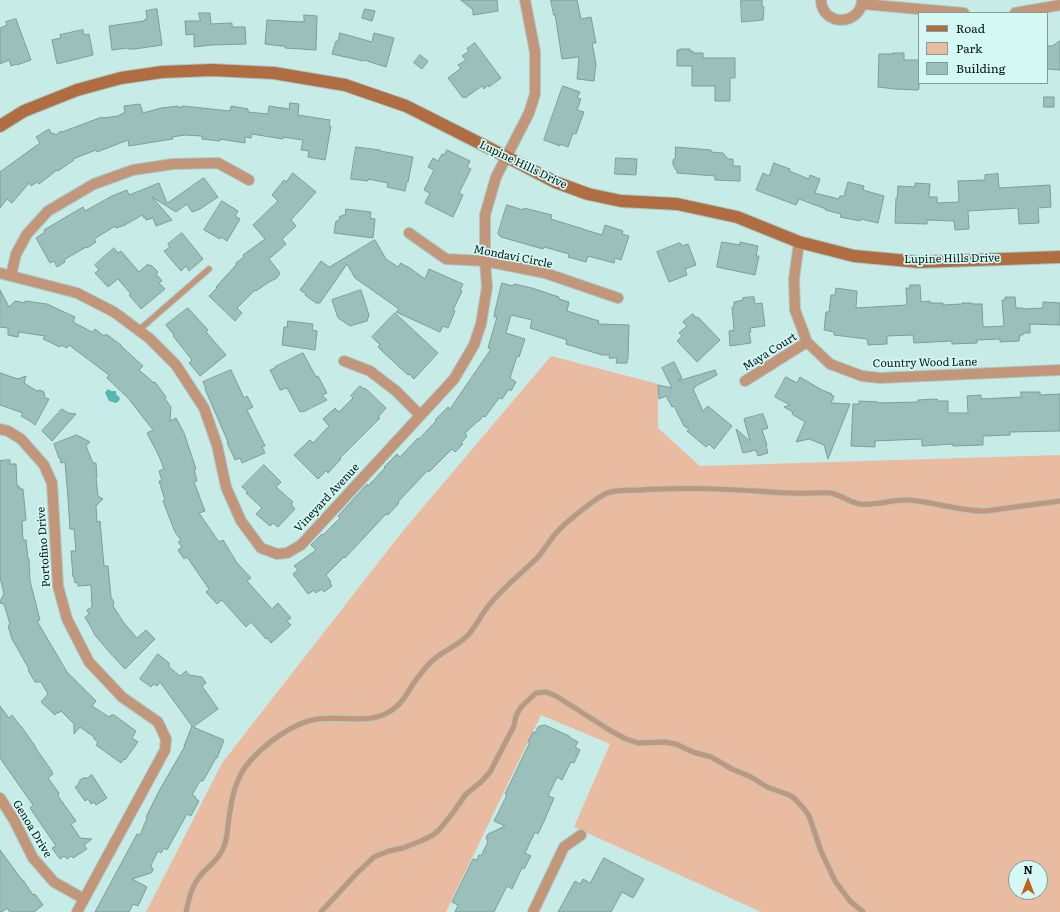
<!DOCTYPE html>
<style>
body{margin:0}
#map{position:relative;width:1060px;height:912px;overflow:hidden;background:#c7ece8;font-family:Literata,serif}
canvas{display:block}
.legend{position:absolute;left:918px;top:12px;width:130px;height:72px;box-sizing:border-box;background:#d4f9f5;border:1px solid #829d9b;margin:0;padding:5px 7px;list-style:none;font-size:12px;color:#071413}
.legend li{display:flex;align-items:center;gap:8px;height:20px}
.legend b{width:20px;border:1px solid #829d9b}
.north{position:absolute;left:1008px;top:860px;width:40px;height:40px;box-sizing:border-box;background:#d4f9f5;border:1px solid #829d9b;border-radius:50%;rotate:0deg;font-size:11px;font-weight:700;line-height:16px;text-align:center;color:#071413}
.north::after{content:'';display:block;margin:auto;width:14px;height:18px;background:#c06218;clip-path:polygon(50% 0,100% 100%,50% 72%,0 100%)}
</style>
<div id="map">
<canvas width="1060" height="912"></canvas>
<ul class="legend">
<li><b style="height:5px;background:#b06d42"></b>Road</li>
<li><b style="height:11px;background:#e9bca2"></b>Park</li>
<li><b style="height:11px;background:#9bbfbb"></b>Building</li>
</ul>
<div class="north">N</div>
</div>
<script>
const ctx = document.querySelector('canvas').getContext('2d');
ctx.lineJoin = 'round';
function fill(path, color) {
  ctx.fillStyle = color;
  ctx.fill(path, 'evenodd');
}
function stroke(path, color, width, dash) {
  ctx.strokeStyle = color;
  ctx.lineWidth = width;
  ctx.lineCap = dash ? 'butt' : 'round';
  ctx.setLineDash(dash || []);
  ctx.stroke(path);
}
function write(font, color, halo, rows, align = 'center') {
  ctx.font = font + ' Literata,serif';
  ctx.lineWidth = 3.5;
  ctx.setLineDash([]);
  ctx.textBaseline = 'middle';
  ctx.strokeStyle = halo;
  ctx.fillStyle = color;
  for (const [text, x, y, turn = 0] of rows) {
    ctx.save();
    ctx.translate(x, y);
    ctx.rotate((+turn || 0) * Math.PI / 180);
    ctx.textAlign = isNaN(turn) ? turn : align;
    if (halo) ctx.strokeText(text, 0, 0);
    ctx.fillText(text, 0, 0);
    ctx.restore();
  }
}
fill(new Path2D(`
 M551 356 658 384V428L700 466 1060 455V912H761L574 827 610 744 541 715 446 912H146L222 763 402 532ZM1016 868H1040V892H1016Z`), '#e9bca2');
fill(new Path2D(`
 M108 389 111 391H116V394L120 398 119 401 116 403 109 401 105 393Z`), '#56b7af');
const building = new Path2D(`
 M461 0H497L498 11 473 15V10Z
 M551 0H577L581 19 591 17 596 43H592L596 64 594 81 577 79 579 57 562 59 555 14 554 15Z
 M741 0H762V6L764 7 763 20 742 22Z
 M157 9 162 45 135 49H128L127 48 112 50 109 26 144 21V20L147 19 146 11Z
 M365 9 375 11 372 21 362 18Z
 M199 13H210L211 24 232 23V27H245L246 44 211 45 194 47V34L186 35 185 21H200Z
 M304 15 317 16 316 50 285 48V46H281L265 44 267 20 303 22V21H304Z
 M16 19 31 60 17 65V64L11 66 9 60 0 64V28L7 25 6 22Z
 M83 30 84 35 89 34 93 55 57 64 52 40 61 38 60 35Z
 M340 33 372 42 374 33 394 38 386 67 364 60 363 61 350 58 332 54 336 41H338Z
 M1060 41V70L1047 69V46H1052Z
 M475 43 501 78 489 87 488 85 484 89 482 86 465 98 464 97 463 98 448 78 461 68 458 65 466 60 462 56 469 51 467 49Z
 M680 49H690V51H693V53H703V58H735V78H730V101H715V86H692V66H677V50H680Z
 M893 53H904V60H919V89L918 90 895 89 878 87 879 54H893Z
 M420 55 428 61 422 69 414 63Z
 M563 86 580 92 577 98 581 99 577 110 584 112 576 134 573 133 568 147 560 144V146L544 140Z
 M1044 97H1054V107H1044Z
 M290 103 299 104 298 115 330 120 329 126H331L325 160 308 157 309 151 301 150 303 140 283 137V139L252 134 251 138 245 137V143L220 139V141L202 139V136L185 135 172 137 173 139 166 140 129 146 128 140 97 152 96 150 73 159 74 160 58 171 57 170 39 184 37 182 31 186 29 183 12 203 7 199 0 208V172L40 143 36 137 49 129 52 134 54 133 56 135 61 131 62 132 102 117 103 118 118 116 125 112 124 106 140 104 143 113 161 108 178 106V108L183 106 230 111 231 106 248 109V112L268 114 269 106 289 109Z
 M356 147 380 150V151L413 157 408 182 407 181 405 191 387 187 388 183 368 179V181L351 179Z
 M676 147 711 150V152L723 153 728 159H733V166H740V181L715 180V176L677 173V170H676L673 165V160L675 158Z
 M447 150 470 161 467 167 471 169 459 193 463 195 453 217 425 203 430 193 424 190 434 170 428 167 433 158 438 161 442 154 444 155Z
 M616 158 637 159 636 175 615 174Z
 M774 163 790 169 789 171 809 179 810 175 820 179 815 193 839 199 840 196H844L848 182 864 186 863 190 884 196 878 223 861 219 860 221 840 217 841 214 825 210 826 209 799 199 796 205 756 190 763 173 769 176Z
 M293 173 316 192 291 220 296 226 282 239 286 244 269 259 280 273 277 278 269 282 256 291 255 290 237 308 242 313 235 321 209 296 217 288 216 287 236 265V263L244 257 243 255 265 239 253 225 278 201 272 195 284 180 286 182Z
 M998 174 999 188 1050 185 1051 207 1038 208 1039 223 1019 224 1018 208 968 211 969 229 955 230 954 221 927 220V224L895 223 896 198 897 199 898 186 915 187V183L930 184 929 197H937V203L959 202 958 181 985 180V175Z
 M204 178 218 197 200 209 192 212 187 204 176 212 152 197 172 220 156 226 153 218 146 220 145 217 144 218 142 215 125 225 116 228 115 226 94 239 96 242 87 248 86 247 64 260 65 262 57 267 54 261 50 263 36 238 45 232 44 230 83 207 85 211 112 196 127 190 129 195 159 183 167 203Z
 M222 201 238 211 235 216 240 219 227 241 221 237 220 239 204 230Z
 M507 205 523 210 524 208 552 215 551 219 602 235 605 225 623 231 622 234 629 236 621 260 615 258 614 263 588 256 586 262 568 257 569 254 544 247 543 249 501 237 498 234Z
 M346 209 371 212 370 218 375 219 373 238 334 233 336 221H339L340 216H342L343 215H345Z
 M182 233 203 259 189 271 186 266 181 271 164 251 170 247 168 244Z
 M375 240 386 259 398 267 401 263 407 267V266L425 279 429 269 463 284 460 290 462 291 453 310 455 311 448 328 443 326 440 332 396 312 399 309 355 278 347 264 320 303H316L305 295 306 294 300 290 321 261 329 267Z
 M722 242 740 245V242L758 246 756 256H759L755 275 717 267Z
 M680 243 682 246 688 244 696 265 685 269 687 275 669 282 657 252Z
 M114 248 118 253 121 251 139 272 148 264 150 266 151 265 158 272 156 274 162 281 159 283 165 289 141 309 129 295 131 294 118 279 108 287 95 273 99 270 95 265Z
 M502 283 513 286 514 284 532 288 559 297V299L569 302 567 311 599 321 598 324 629 325 628 359H627V363H616L617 358H609L610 355H602L566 344 567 340 530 328 532 320 511 315 506 333 525 339 519 357 517 356 510 378 516 382 511 391 509 389 502 399 499 398 485 417 483 416 479 421H478L465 433 467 436 461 443 463 444 455 452 452 449 429 472 428 470 398 502 399 503 388 515 386 514 345 558 344 557 326 575 331 582 330 583 332 586 324 592 322 589 316 593 314 590 308 594 293 574 298 570 294 566 316 550 311 545 322 534 323 535 340 518 338 516 367 484 368 486 385 468 384 467 397 454 400 457 418 438 419 439 436 421 435 420 448 407 450 409 491 349 488 348 497 317H494L495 311Z
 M910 285H920L921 302 930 301V303H943V305L962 304V303H972V304H982L983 327 1004 326 1002 300H1005V297H1015L1016 308H1023V309L1043 308V302L1060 303V325L1030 324V333H1023V335H1020L1019 341 1000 342V339L977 340V343L952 344V341L914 343 913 335 887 336V344L868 345 867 339 834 335V332L824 330 826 312H829L831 295H835L836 288 857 291 856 308 907 305 906 288H910Z
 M0 290 9 307 15 301 25 303V301L47 304 75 317 73 322 92 332 95 329 104 336 106 334 121 345V346L143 366 139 370 154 383 155 382 166 397 165 399 171 407 170 421 176 418 184 433 196 469H194L197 481 194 482 205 511 199 513 219 542 223 540 237 563 251 578 247 581 272 609 278 603 291 618 287 621 291 625 271 643 267 638 266 639 251 622 246 627 222 600 217 604 206 592 209 589 187 557 184 559 178 550 182 547 178 542 181 540 175 532 163 501 165 500 159 481H162L159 471 164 469 159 456 147 433 153 430 128 398 107 378 109 375 69 345 67 348 61 345 60 347 43 339 45 336 19 332 18 337 8 335V328L0 327Z
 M361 290 369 315 367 321 350 326 338 318 332 300Z
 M754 297 755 304 762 303 765 326 750 328 751 332H749L751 343 730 346 729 331 734 330 732 307H734V302L743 300V298Z
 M188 308 208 330 206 332 226 355 200 376 189 363 192 360 173 336 174 335 166 325Z
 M395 313 438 353 414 379 409 374 408 375 383 352 378 347 380 345 372 337Z
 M693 314 696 318 698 317 720 340 697 362 677 341 682 336 679 333 687 326 683 322Z
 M288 321 313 324 312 330 317 331 315 350 282 345 284 327H287Z
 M303 353 316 377 318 376 327 393 322 395 327 400 303 412 302 411 300 412 287 388 280 390 270 370 275 368V367Z
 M674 362 682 378 678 381 715 370 717 375 694 387 695 388 693 389 703 411 708 406 732 426 714 449 709 444 706 447 687 431 689 429 684 426 674 406 672 407 666 396 659 399 658 385 672 388 662 368Z
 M231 370 244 398 247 396 253 407 247 410 265 446 262 447 265 453 242 463 240 458 235 460 232 453 227 443 228 442 205 389H206L203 382Z
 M0 373 18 379 26 376 24 383 37 391 40 390 44 392 45 398 49 399 35 425 30 421 21 416 23 413 0 405Z
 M786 377 797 383 800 377 822 390 832 394 831 395 834 396 831 403 850 404 828 459 824 445 809 439 796 442 805 422 792 414 793 412 784 407 790 405 775 397Z
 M360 386 364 389 365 388 386 408 378 417 380 418 340 458 341 459 328 473 326 471 318 479 294 455 310 440 313 443 329 426 323 419 335 408 337 411V410L339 412 353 398 351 396Z
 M1021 392H1040V395L1060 394V431L1010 432V435L983 436V445L953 446V444L922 446V439L875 441V447L851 446 853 404H859V401L878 402V403L918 402V400L937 399 938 401H948V413H968L967 396 981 395V399L1021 397Z
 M62 409 68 413 76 414 52 441 42 431Z
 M763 414 768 428 762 430 767 445 766 446 768 453 758 456 756 450 743 453 736 429 750 441 744 419Z
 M77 435 90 442 86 446 93 463H96L97 477H96L98 496 103 499 96 506 97 522 100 521 104 566H108L111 597 114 603 113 606 124 623 137 638 146 630 155 639 125 669 111 654 94 634V633L85 617 89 614 87 610 92 607 91 585 78 586V582L75 583 74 577H73L71 551H76L74 529H70L68 498 65 462 61 463 60 458H59L54 444Z
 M10 460V464H16L17 486H19L20 489H23L26 520 22 521 23 540H26L28 559H29L30 581 40 620 37 621 67 672 96 701 92 706 109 717 111 715H114L136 731 132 738 138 742 125 760 124 759 121 763 96 745 98 742 94 739V737L80 727 74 734V724L61 711 59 713 58 712 55 715 41 702 48 694 41 682H35L28 670 29 669 12 639 8 626 10 624 4 604 0 603V601L4 594 0 577V461Z
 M264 465 281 482 276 487 293 502 291 504 295 509 278 527 273 523 270 526 256 514 262 508 246 493 248 492 242 487Z
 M158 654 169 663V667L180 676 186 671 189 675 202 677 206 683 202 686 218 709 193 727 224 740 217 758H216L203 781H200L192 795 196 797 195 798 199 801 191 816 187 814 167 850 164 848 161 853 158 851 151 865 153 870 151 873 132 879 147 887 138 906 133 904 129 912H95L137 834 140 835 147 818 146 817 159 791 185 746H184L192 726 160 682 157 686 154 684 151 687 140 679Z
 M0 706 9 718 12 715 21 727V726L35 746V747L51 770 53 774 48 778 59 793 58 796 76 821 71 824 80 838 92 839 84 845 87 849 73 858 71 856 67 859 64 856 60 859 52 848 56 846 30 808 33 805 0 758Z
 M545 725 569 736V737L578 742 575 747 580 750 574 763 571 762 562 780 557 777 548 796 554 798 545 819 538 834 535 832 525 853 531 856 524 869 522 868 512 889 507 886 494 912H455L458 905 452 902 473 859 477 860 479 855 481 856 488 842 486 838 488 834 505 826 494 821 507 795 505 794 530 742H528L533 732 535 733 538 727Z
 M92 775 107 798 96 805 94 802 91 804 88 799 85 801 75 787 78 785 80 780 83 778H87Z
 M0 850 22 880H23L33 895 35 894 43 905 34 912H10L7 908 2 912H0Z
 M604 858 644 879 633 898 622 892 611 912H558L575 881 580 884 583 879 590 883Z`);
fill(building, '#9bbfbb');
stroke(building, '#7b9e9a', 1);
const lane = new Path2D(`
 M139 330 209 269
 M186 912C189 899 191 887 200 876 208 866 220 859 224 846 227 840 227 832 228 825 231 802 234 779 250 761 266 743 294 722 318 719 345 715 375 727 397 706 403 701 406 695 410 689 415 680 422 672 428 665 440 651 458 647 469 634 476 626 480 617 486 609 501 589 521 574 538 557 545 549 550 540 556 533 564 524 573 517 582 510 590 504 598 497 607 493 618 489 629 491 641 490 680 487 719 489 758 491 769 492 781 493 792 493 805 494 818 492 831 493 841 495 849 502 860 504 876 506 892 499 909 500 934 502 959 511 985 511L1060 501
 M321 912 356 874 374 857 389 851 403 848 421 841 433 835 439 830 452 814 466 794 481 782 490 772 514 726 516 716 521 707 536 693 546 692 556 696 611 731 626 739 638 743 665 742 676 744 693 752 711 757 732 769 751 777 767 787 789 795 794 798 805 810 809 816 821 851 835 881 850 901 863 912`);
const street = new Path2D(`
 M821 0C822 27 861 26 862 0
 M862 4 964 13
 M1015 13 1060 5
 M409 233 446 259 485 261 545 273 618 298
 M799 242 794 279 795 310 807 342 830 364 862 376 880 378 1060 370
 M0 273 77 293 114 312 149 338 176 365 204 408 217 445 226 487 241 521 261 548 277 554 287 553 301 545 454 379 474 345 481 324 487 287 485 261V215L496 177 529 113 535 94V52L525 0
 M11 276 16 254 27 234 48 211 94 184 133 170 173 164 218 163 249 180
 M344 361 370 371 396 391 420 415
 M745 381 807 342
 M0 429 8 431 21 439 44 465 52 483 58 586 67 619 89 662 122 697 158 722 166 739 165 750 77 912
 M0 798 14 820 33 858 54 882 84 899
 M533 912 564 847 581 835`);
const secondary = new Path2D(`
 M0 126 24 111 77 90 121 78 162 72 212 70 274 73 345 85 406 106 507 157 555 182 588 194 621 201 677 204 737 217 799 242 854 256 919 262 1060 257`);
stroke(lane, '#a8c9c6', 7);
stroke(street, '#a8c9c6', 12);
stroke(secondary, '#a8c9c6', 14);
stroke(lane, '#c39579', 5);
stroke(street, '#c39579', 10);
stroke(secondary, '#b06d42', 12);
write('11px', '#071413', '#d4f9f5', [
 ["Lupine Hills Drive",523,165,26],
 ["Mondavi Circle",513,257,11],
 ["Lupine Hills Drive",952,259,-1],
 ["Maya Court",770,352,-32],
 ["Country Wood Lane",925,363,-1],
 ["Vineyard Avenue",327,498,-47],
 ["Portofino Drive",44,547,-94],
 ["Genoa Drive",32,829,59]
]);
</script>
